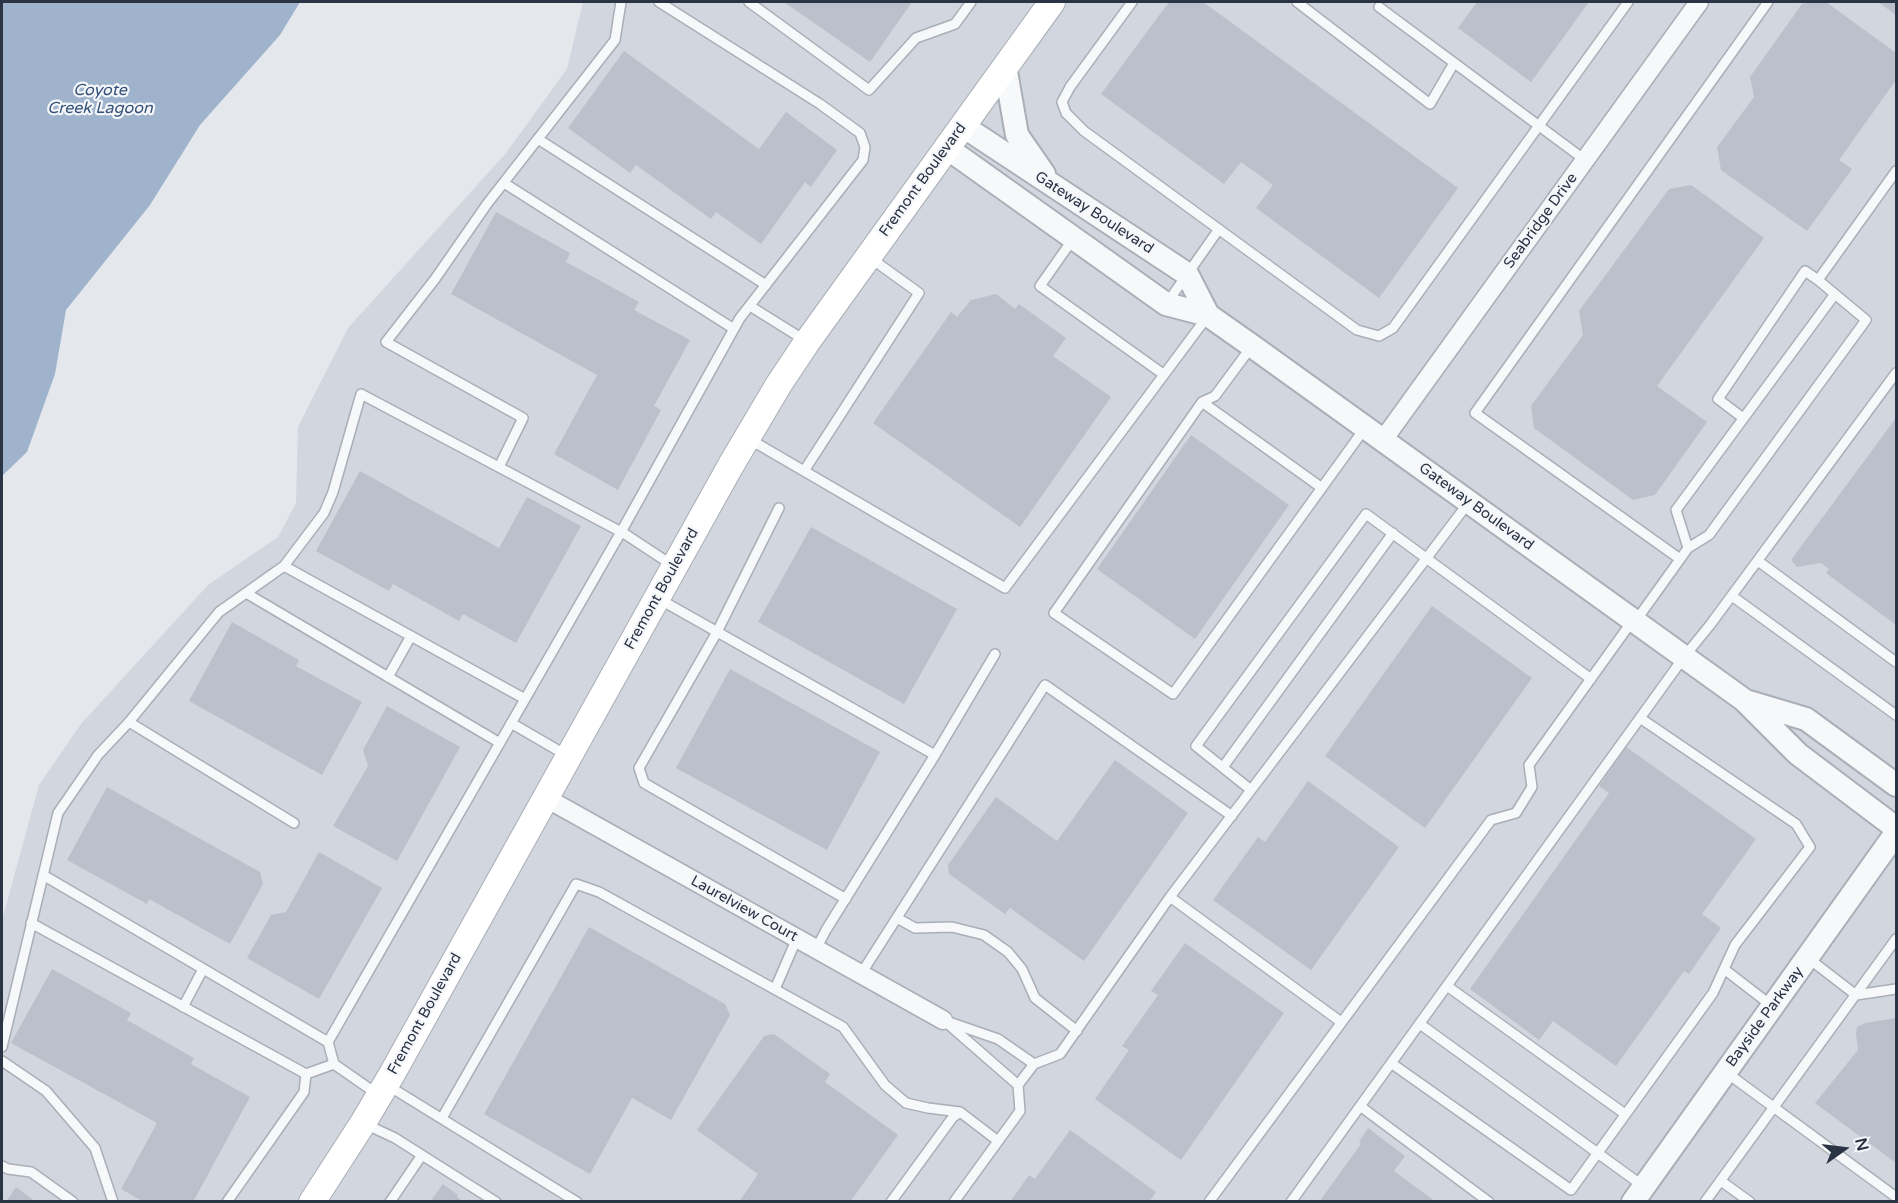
<!DOCTYPE html>
<style>
body{margin:0}
#map{position:relative;width:1898px;height:1203px;overflow:hidden;background:#e4e7ec;font-family:"Varela Round",sans-serif}
canvas{display:block}
.frame{position:absolute;inset:0;border:3px solid #2b3445;pointer-events:none}
.north{position:absolute;left:1814px;top:1119px;width:60px;height:60px;-webkit-text-stroke:4px #f4f6f9;paint-order:stroke;rotate:76deg;font-size:16px;font-weight:700;line-height:24px;text-align:center;color:#2b3445}
.north::after{content:'';display:block;margin:auto;width:21px;height:27px;background:#2b3445;clip-path:polygon(50% 0,100% 100%,50% 72%,0 100%)}
</style>
<div id="map">
<canvas width="1898" height="1203"></canvas>
<div class="frame"></div>
<div class="north">N</div>
</div>
<script>
const ctx = document.querySelector('canvas').getContext('2d');
ctx.lineJoin = 'round';
function fill(path, color) {
  ctx.fillStyle = color;
  ctx.fill(path, 'evenodd');
}
function stroke(path, color, width, dash) {
  ctx.strokeStyle = color;
  ctx.lineWidth = width;
  ctx.lineCap = dash ? 'butt' : 'round';
  ctx.setLineDash(dash || []);
  ctx.stroke(path);
}
function write(font, color, halo, rows, align = 'center') {
  ctx.font = font + ' "Varela Round",sans-serif';
  ctx.lineWidth = 4.5;
  ctx.setLineDash([]);
  ctx.textBaseline = 'middle';
  ctx.strokeStyle = halo;
  ctx.fillStyle = color;
  for (const [text, x, y, turn = 0] of rows) {
    ctx.save();
    ctx.translate(x, y);
    ctx.rotate((+turn || 0) * Math.PI / 180);
    ctx.textAlign = isNaN(turn) ? turn : align;
    if (halo) ctx.strokeText(text, 0, 0);
    ctx.fillText(text, 0, 0);
    ctx.restore();
  }
}
fill(new Path2D(`
 M583 2H1896V1201L2 1202V920L39 785 81 724 208 585 278 537 296 503 298 427 348 328 506 153 567 69Z`), '#d2d6de');
fill(new Path2D(`
 M2 2H300L280 35 200 125 150 205 66 310 55 374 27 452 2 476Z`), '#9fb4cc');
fill(new Path2D(`
 M784 2H912L870 62Z
 M1169 2H1203L1458 188 1379 298 1256 208 1273 185 1241 162 1224 184 1101 94Z
 M1477 2H1589L1531 82 1458 28Z
 M1814 2H1826L1896 53V80L1839 160 1852 169 1807 231 1721 170 1717 147 1754 97 1750 77 1802 4Z
 M1878 2H1896V15Z
 M624 51 759 149 786 112 837 150 811 187 805 182 761 244 716 212 711 219 636 165 630 173 568 128Z
 M1691 185 1764 238 1657 386 1707 422 1655 495 1633 500 1534 428 1531 406 1583 335 1579 311 1669 189Z
 M496 212 570 253 566 262 639 302 634 310 690 340 654 406 661 410 618 490 554 454 597 375 451 294Z
 M996 294 1015 309 1019 304 1066 338 1053 356 1111 397 1020 527 873 423 951 312 957 317 971 300Z
 M1896 418V625L1826 573 1829 569 1821 563 1797 567 1791 560Z
 M1191 435 1289 505 1195 639 1097 569Z
 M360 471 499 548 527 497 581 526 516 643 463 614 459 621 393 584 389 591 316 551Z
 M811 527 957 609 904 704 758 622Z
 M1432 606 1532 678 1425 828 1325 756Z
 M232 622 299 660 296 666 362 702 322 775 189 701Z
 M730 669 880 752 827 850 676 768Z
 M387 706 460 747 397 861 333 826 368 766 363 750Z
 M1626 747 1756 839 1702 914 1721 928 1689 974 1684 971 1616 1066 1553 1021 1539 1040 1470 989 1609 793 1599 786Z
 M1115 760 1188 813 1084 961 1010 908 1005 914 949 874 948 865 996 797 1057 841Z
 M1308 781 1399 847 1311 970 1213 900 1258 837 1265 842Z
 M107 787 260 872 263 884 230 944 149 899 147 904 67 860Z
 M319 852 382 888 319 999 247 958 271 915 286 912Z
 M589 927 725 1004 730 1015 671 1120 632 1098 590 1174 484 1114Z
 M1185 943 1284 1013 1181 1160 1095 1099 1129 1050 1122 1046 1158 995 1151 991Z
 M52 969 131 1013 127 1020 194 1058 191 1064 250 1097 193 1202H144L121 1189 157 1123 11 1043Z
 M1896 1018V1163L1815 1103 1858 1050 1856 1034 1857 1027 1865 1023Z
 M774 1034 830 1074 825 1082 898 1135 850 1202H739L758 1174 697 1130 764 1036Z
 M1368 1128 1405 1156 1394 1171 1436 1202H1319L1361 1144 1359 1142Z
 M1070 1130 1156 1192 1149 1202H1010L1029 1175 1035 1179Z
 M443 1184 458 1195 457 1197 464 1202H436L432 1199Z
 M16 1187 36 1202H6Z`), '#bbc0ca');
const service = new Path2D(`
 M749 2 869 90 916 38 955 24 971 2
 M1132 2 1070 87 1062 102 1066 113 1084 131 1357 330 1379 336 1393 328 1628 2
 M1297 2 1430 104 1454 63
 M1379 7 1585 160
 M538 139 766 285
 M504 183 734 329
 M1073 239 1040 286 1163 374
 M1167 303 1219 229
 M750 306 806 341
 M1252 346 1215 396 1202 402 1054 613 1173 694 1365 428
 M1202 402 1322 488
 M1743 418 1718 399 1805 271 1818 280
 M749 439 1005 588 1207 317
 M499 467 523 418 386 342 435 279 487 204 615 40 621 2
 M804 471 919 293 869 257
 M779 508 717 632 639 768 644 783 846 899
 M1688 548 1676 510 1835 294
 M1680 559 1475 413 1768 2
 M1758 561 1896 662
 M284 566 324 513 333 492 361 394 625 534 672 565
 M246 593 500 743
 M1732 596 1896 715
 M659 599 935 755 826 930 816 949
 M1635 622 1688 548 1709 535 1866 320 1818 280 1896 171
 M388 677 411 636
 M129 722 294 823
 M511 723 566 755
 M935 755 995 654
 M1223 767 1393 533
 M1251 790 1196 746 1366 514 1591 679
 M43 875 328 1042 334 1064 377 1094
 M1170 897 1341 1022
 M897 918 915 928 952 927 984 935 1008 952 1022 969 1035 998 1077 1031
 M31 923 306 1074 334 1064
 M1808 958 1856 995 1896 989
 M1724 969 1772 1006
 M861 974 1045 685 1232 816
 M1447 986 1625 1114
 M775 989 797 938
 M183 1007 203 969
 M943 1020 998 1039 1034 1064
 M947 1023 1018 1085
 M1420 1024 1643 1186
 M328 1042 621 532 740 318 863 160 865 147 860 133 820 104 659 2
 M2 1047 58 813 98 755 129 722 219 612 284 566 525 699
 M2 1061 46 1091 95 1148 113 1202
 M1391 1063 1571 1190 1713 993 1735 945 1810 847 1796 824 1640 718
 M1727 1073 1896 1197
 M387 1085 577 1202
 M1360 1106 1489 1202
 M442 1118 576 884 599 892 843 1027 885 1085 906 1103 928 1108 960 1112 998 1141
 M365 1124 395 1138 496 1202
 M2 1166 8 1169 31 1172 73 1202
 M1721 1181 1750 1202
 M227 1202 304 1092 306 1074
 M390 1202 422 1155
 M891 1202 953 1117 960 1112
 M954 1202 1020 1111 1018 1085 1034 1064 1060 1054 1170 897 1469 502
 M1209 1202 1491 820 1516 813 1532 787 1529 765 1633 620
 M1291 1202 1684 657 1710 625 1896 373
 M1705 1202 1896 939`);
const minor = new Path2D(`
 M1383 440 1699 2
 M546 798 943 1020`);
const tertiary = new Path2D(`
 M1005 66 1017 135 1044 174
 M963 126 1187 274 1208 315
 M947 148 1166 304 1208 315 1252 346 1744 700 1798 754 1896 828
 M1749 702 1806 719 1896 785
 M1633 1202 1896 833`);
const secondary = new Path2D(`
 M312 1202 363 1123 392 1074 731 465 779 384 807 342 1052 2`);
stroke(service, '#a9aeb7', 12);
stroke(minor, '#a9aeb7', 21);
stroke(tertiary, '#a9aeb7', 26);
stroke(secondary, '#a9aeb7', 28);
stroke(service, '#f7f8fa', 9);
stroke(minor, '#f7f8fa', 18);
stroke(tertiary, '#f7f8fa', 22);
stroke(secondary, '#fff', 26);
write('15px', '#2b3445', '#f4f6f9', [
 ["Fremont Boulevard",923,180,-54],
 ["Gateway Boulevard",1094,213,33],
 ["Seabridge Drive",1541,221,-54],
 ["Gateway Boulevard",1476,507,36],
 ["Fremont Boulevard",662,589,-61],
 ["Laurelview Court",744,909,29],
 ["Fremont Boulevard",425,1014,-61],
 ["Bayside Parkway",1765,1017,-54]
]);
write('italic 16px', '#34527a', '#f4f6f9', [
 ["Coyote",100,91],
 ["Creek Lagoon",100,109]
]);
</script>
